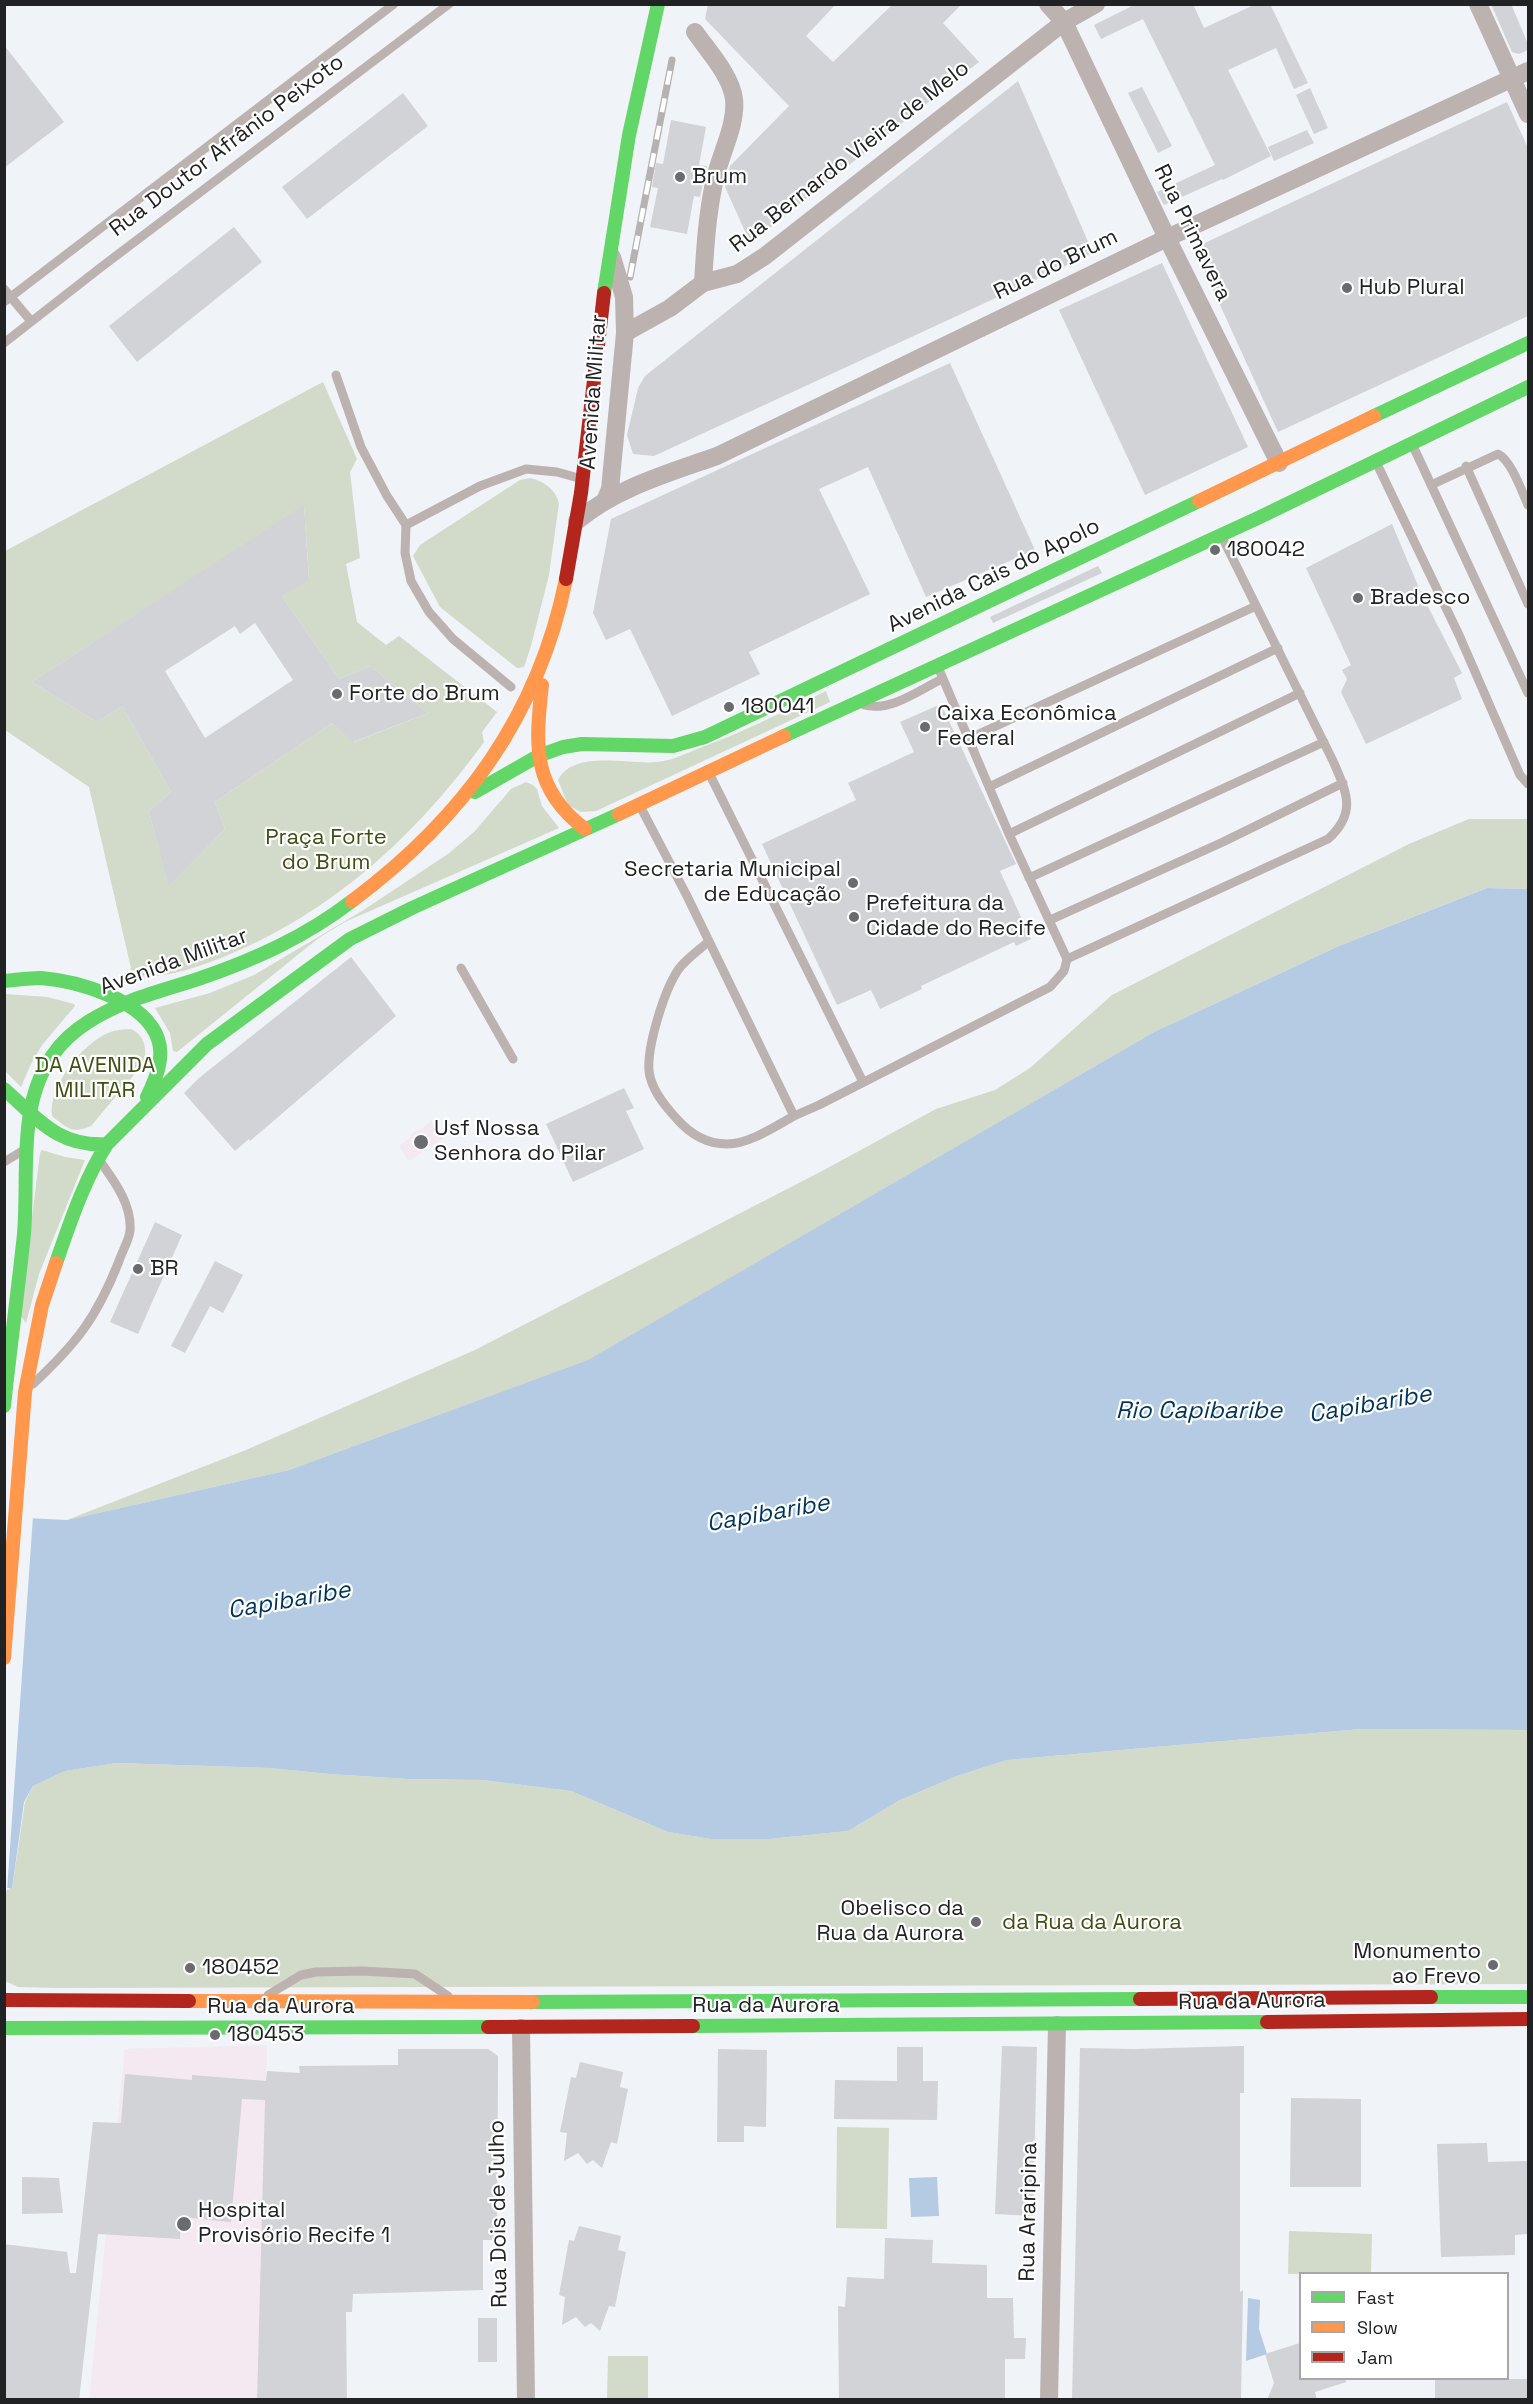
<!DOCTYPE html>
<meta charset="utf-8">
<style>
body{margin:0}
#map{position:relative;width:1533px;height:2404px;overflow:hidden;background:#f0f3f7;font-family:"Space Grotesk",sans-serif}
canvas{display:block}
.frame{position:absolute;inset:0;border:6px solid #202224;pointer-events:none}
.legend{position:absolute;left:1299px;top:2272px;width:210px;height:108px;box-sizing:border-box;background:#fff;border:2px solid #a6a7a7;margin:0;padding:8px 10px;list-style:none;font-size:18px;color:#202224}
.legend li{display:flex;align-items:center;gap:12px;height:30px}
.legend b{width:30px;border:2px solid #a6a7a7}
</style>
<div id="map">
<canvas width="1533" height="2404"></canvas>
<div class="frame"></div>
<ul class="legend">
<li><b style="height:8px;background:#63d668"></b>Fast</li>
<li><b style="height:8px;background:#ff974d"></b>Slow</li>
<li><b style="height:8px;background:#b3261e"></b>Jam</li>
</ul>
</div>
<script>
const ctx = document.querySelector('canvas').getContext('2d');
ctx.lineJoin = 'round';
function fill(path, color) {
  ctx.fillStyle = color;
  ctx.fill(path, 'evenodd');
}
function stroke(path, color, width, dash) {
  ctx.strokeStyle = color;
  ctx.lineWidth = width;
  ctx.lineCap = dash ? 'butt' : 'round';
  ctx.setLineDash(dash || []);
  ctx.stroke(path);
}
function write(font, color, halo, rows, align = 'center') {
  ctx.font = font + ' "Space Grotesk",sans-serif';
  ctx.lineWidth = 4.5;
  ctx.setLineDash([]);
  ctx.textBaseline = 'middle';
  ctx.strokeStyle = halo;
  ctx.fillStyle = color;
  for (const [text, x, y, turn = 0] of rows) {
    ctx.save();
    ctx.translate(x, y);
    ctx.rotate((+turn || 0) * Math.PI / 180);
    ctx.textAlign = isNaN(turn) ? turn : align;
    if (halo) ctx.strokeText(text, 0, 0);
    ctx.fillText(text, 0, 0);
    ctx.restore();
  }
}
fill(new Path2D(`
 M431 1121 443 1138 409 1161 399 1146 411 1137 410 1135 419 1129 420 1130Z
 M267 2045 257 2399 89 2400 125 2049Z`), '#f4e9f1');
fill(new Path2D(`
 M323 382 357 459 350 472 360 558 346 564 357 622 386 645 399 636 497 712 482 732 484 742C415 837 331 914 221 958 192 969 158 981 128 975L131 968 89 787 5 730V551ZM304 506 309 579 282 596 339 679 370 666 428 713 354 742 332 723 215 802 225 829 168 885 149 811 171 792 122 706 97 722 32 682Z
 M530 478C544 481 555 489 559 503L549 575 531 646 524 667 517 668 440 607 413 556 420 545 520 480Z
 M826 691 830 702 596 811 581 812 568 805 558 780C574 749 628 765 657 762 672 761 686 753 700 748 743 732 785 711 826 691Z
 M526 782 533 785 537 789 542 806 559 828 345 922 320 937 177 1052 173 1051 170 1033 155 1008 210 993 254 975 362 911 448 854 474 832 511 789Z
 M1469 819H1528V889L1487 888 1438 907 1339 946 1154 1032 589 1360 289 1470 67 1520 246 1450 475 1350 824 1170 936 1109 995 1090 1030 1068 1112 995 1409 844Z
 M5 994 47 997 74 1004 75 1006 42 1045 30 1066 21 1087 5 1071Z
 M131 1029C145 1035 148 1051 143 1064L91 1126C72 1134 67 1128 52 1116 48 1087 82 1044 108 1033 115 1030 123 1029 131 1029Z
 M42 1150 65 1157 85 1160 39 1274 26 1323 20 1315 40 1153Z
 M1361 1729 1528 1730V1984L55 1988 18 1987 5 1981V1890L12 1889 25 1802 33 1786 65 1771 117 1763 269 1768 330 1774 409 1779 482 1780 571 1791 668 1832 711 1839H769L848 1831 900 1800 957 1776 1007 1760Z
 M837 2127 889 2128 887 2229 836 2228Z
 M1289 2231 1372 2234 1371 2273 1288 2274Z
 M608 2356H648V2399H607Z`), '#d2daca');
fill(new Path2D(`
 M1487 888 1528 889V1730L1361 1729 1007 1760 957 1776 900 1800 848 1831 769 1839H711L668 1832 571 1791 482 1780 409 1779 330 1774 269 1768 117 1763 65 1771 33 1786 24 1802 12 1889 5 1887V1517L67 1520 289 1470 588 1360 1154 1032 1339 946Z
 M937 2177 939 2216 911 2217 909 2178Z
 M1248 2298 1260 2300 1259 2329 1267 2354 1246 2361Z`), '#b4cbe3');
fill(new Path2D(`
 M4 1514 33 1516 7 1891 4 1890Z`), '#f0f3f7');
fill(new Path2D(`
 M708 4H836L806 36 833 62 893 4H962L943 23 979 62 757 238H748L725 187 730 166 789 106 705 19Z
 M1136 4H1193L1204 28 1256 4H1270L1308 83 1294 89 1276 48 1228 70 1271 156 1223 180 1222 179 1164 205 1157 192 1215 165 1143 19 1101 39 1094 25Z
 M1491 4H1511L1528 44V50L1519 54 1512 52Z
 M4 45 64 122 4 168Z
 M1018 81 1093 253 654 456 633 454 627 435 638 388 645 376Z
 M1142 87 1172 146 1158 153 1128 93Z
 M1310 88 1328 128 1314 134 1296 95Z
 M403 93 428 126 307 219 282 187Z
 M1507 102 1528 148V316L1278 432 1194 248Z
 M671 120 706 127 699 165 707 166 700 197 694 196 687 234 650 227 658 188 652 187 656 163 663 164Z
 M1307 130 1314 143 1274 161 1268 147Z
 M234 227 262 262 137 362 109 326Z
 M1162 263 1248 447 1145 495 1059 310Z
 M950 363 1035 550 926 597 868 467 819 489 870 594 749 652 760 674 672 716 630 629 606 640 593 613 611 519Z
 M304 505 309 580 282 596 339 679 370 666 428 713 353 742 332 723 215 802 225 829 168 886 149 811 171 792 122 706 97 722 32 682ZM255 623 293 680 205 738 165 671 235 626 240 634Z
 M1392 524 1422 595 1462 673 1454 678 1462 699 1366 744 1341 692 1347 679 1342 670 1351 665 1306 568Z
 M1098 566 1102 573 993 623 990 617Z
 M941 704 1016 864 1000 871 1031 939 1016 946 1014 942 921 986 922 989 880 1009 871 990 837 1005 762 844 856 800 848 783 914 752 900 722Z
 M351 957 396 1016 250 1141 249 1139 235 1151 184 1093 199 1078Z
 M624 1088 634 1108 626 1111 644 1149 573 1182 546 1124Z
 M155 1222 182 1235 138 1334 110 1322Z
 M215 1261 243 1275 223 1313 210 1306 185 1353 171 1346Z
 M1002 2046 1037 2047 1033 2216 995 2214Z
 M1244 2046V2093H1240V2292L1243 2290 1241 2400H1072L1080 2048 1134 2049Z
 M897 2047H923V2081H938L937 2120 834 2119 835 2080 897 2081Z
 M398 2049H488L498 2056 497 2240H483V2290L353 2294 352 2312H346L347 2400H257L265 2100 242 2099 231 2222 181 2217 180 2239 98 2234 79 2400H4V2244L67 2252 70 2273H76L93 2122 121 2123 125 2074 192 2080V2075L266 2081 267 2071 300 2073 299 2066 398 2065Z
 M718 2049 767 2050 766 2127 744 2126V2142H717Z
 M580 2062 623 2072 620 2087 628 2089 617 2144 611 2142 602 2168 593 2160 587 2164 578 2153 564 2161 567 2133 560 2132 571 2077 576 2078Z
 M1291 2098 1361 2099V2187H1290Z
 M1487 2143 1488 2162 1528 2161V2234L1515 2235V2255L1441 2257 1437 2144Z
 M22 2177 59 2178 63 2213 22 2214Z
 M579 2226 621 2236 618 2250 626 2252 615 2307 609 2306 600 2331 591 2323 585 2327 576 2317 562 2325 565 2297 559 2295 569 2240 574 2241Z
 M885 2238 933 2240 932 2263 987 2265V2298H1013L1014 2338H1026L1025 2359H1005V2400H839L838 2306 845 2307 847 2277 884 2279Z
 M478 2318H497V2362H478Z
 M1300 2343V2379H1346V2382L1315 2392 1317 2400H1267L1274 2383 1265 2354Z
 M1435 2379H1528V2400H1435Z`), '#d1d3d6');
stroke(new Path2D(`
 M4 289 31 321
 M4 302 394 4
 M4 343 100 268 449 4
 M336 375 361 447 387 496 406 525 405 553 411 581 429 612 453 639 511 687
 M1413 446 1528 693
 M1377 464 1459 635 1520 775 1528 784
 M1466 466 1528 604
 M1431 485 1498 454C1511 460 1522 492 1528 505
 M406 525 480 486 526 469 557 472 582 479
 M864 705C891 712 919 690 942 679
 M968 739 1256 606
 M710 775 863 1082
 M989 787 1278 648
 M640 806 687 896 794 1116 819 1105 1050 987 1064 971 1067 959 1009 834 938 667
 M1009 834 1300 693
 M1029 878 1324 742
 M1050 920 1223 842 1343 783
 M708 942C698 951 686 959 678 970 664 991 647 1046 649 1071 651 1089 664 1105 676 1118 689 1133 706 1144 727 1144 749 1144 774 1127 794 1116
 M1067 959 1328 839C1357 813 1347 793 1333 761L1222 537
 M461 968 513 1059
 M4 1162 24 1150
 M33 1384C77 1343 97 1317 119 1261 122 1252 129 1240 130 1231 132 1204 114 1181 100 1161
 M268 1995 301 1975 316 1972 363 1971 415 1974 448 1996`), '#bcb2b0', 9);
stroke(new Path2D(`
 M1048 4 1064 22 1167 238 1279 463
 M1478 4 1528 114
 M695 32C708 51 731 75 734 99 737 126 719 156 714 183 707 216 705 250 703 283
 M625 333 670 308 703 283 737 274 765 256 1064 22 1096 4
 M605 501 610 489 625 333 624 297 612 257
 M577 521C616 488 669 473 717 456L1167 238 1528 71
 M521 2028 526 2400
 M1049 2400 1057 2025`), '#bcb2b0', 18);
stroke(new Path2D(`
 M604 293 629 135 658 4
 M1374 416 1528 343
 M784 736 1258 518 1528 387
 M475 792 538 756 563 747 582 744 673 746 705 737 1199 501
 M4 981C16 980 29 978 41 978 78 981 145 1000 158 1039 165 1059 155 1080 147 1097
 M4 1089C38 1119 58 1147 107 1144
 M56 1263C70 1223 84 1180 107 1144L207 1044 350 939 412 908 619 814
 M4 1406C10 1349 18 1291 24 1234 29 1176 17 1106 52 1056 71 1028 102 1012 133 1000 154 992 177 986 198 979 254 960 305 937 352 901
 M1431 1997H1528
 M533 2002 1140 1999
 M693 2026 1267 2022
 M4 2028 488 2027`), '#63d668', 14);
stroke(new Path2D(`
 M1199 501 1374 416
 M542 685C535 746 532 789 585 829
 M619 814 784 736
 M352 901C463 818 538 717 566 579
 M4 1658 25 1392 42 1305 56 1263
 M189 2001 533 2002`), '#ff974d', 14);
stroke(new Path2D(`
 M566 579 581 493 604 293
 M1140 1999 1431 1997
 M4 2000 189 2001
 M1267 2022 1528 2019
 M488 2027 693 2026`), '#b3261e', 14);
const rail = new Path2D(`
 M630 277 672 60`);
stroke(rail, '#b5b2b1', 7);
stroke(rail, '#fff', 4.5, [14]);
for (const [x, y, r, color] of [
 [680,177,6,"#696b6e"],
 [1347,288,6,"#696b6e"],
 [1215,550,6,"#696b6e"],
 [1358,598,6,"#696b6e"],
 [337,694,6,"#696b6e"],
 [729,707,6,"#696b6e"],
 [925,727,6,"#696b6e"],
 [853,883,6,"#696b6e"],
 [854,917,6,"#696b6e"],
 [421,1142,8,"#696b6e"],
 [138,1269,6,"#696b6e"],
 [976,1922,6,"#696b6e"],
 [1493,1965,6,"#696b6e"],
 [190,1968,6,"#696b6e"],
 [215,2035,6,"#696b6e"],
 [184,2224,8,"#696b6e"]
]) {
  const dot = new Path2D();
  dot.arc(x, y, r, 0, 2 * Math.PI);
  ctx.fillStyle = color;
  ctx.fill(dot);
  stroke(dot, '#fff', 2);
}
write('22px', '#202224', '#fff', [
 ["Rua Doutor Afrânio Peixoto",227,146,-37],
 ["Rua Bernardo Vieira de Melo",850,157,-38],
 ["Rua Primavera",1192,233,64],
 ["Rua do Brum",1056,265,-26],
 ["Avenida Militar",594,392,-86],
 ["Avenida Cais do Apolo",994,576,-26],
 ["Avenida Militar",174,962,-20],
 ["Rua da Aurora",1252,2002,-1],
 ["Rua da Aurora",766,2006],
 ["Rua da Aurora",281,2007],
 ["Rua Araripina",1029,2212,-89],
 ["Rua Dois de Julho",499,2214,-91]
]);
write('22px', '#202224', '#fff', [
 ["Brum",692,177],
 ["Hub Plural",1359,288],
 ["180042",1227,550],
 ["Bradesco",1370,598],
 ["Forte do Brum",349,694],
 ["180041",741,707],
 ["Caixa Econômica",937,714],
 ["Federal",937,739],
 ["Secretaria Municipal",841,870,"right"],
 ["de Educação",841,895,"right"],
 ["Prefeitura da",866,904],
 ["Cidade do Recife",866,929],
 ["Usf Nossa",434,1129],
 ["Senhora do Pilar",434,1154],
 ["BR",150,1269],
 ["Obelisco da",964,1909,"right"],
 ["Rua da Aurora",964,1934,"right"],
 ["Monumento",1481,1952,"right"],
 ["ao Frevo",1481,1977,"right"],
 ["180452",202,1968],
 ["180453",227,2035],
 ["Hospital",198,2211],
 ["Provisório Recife 1",198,2236]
], 'left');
write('22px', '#405012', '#fff', [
 ["Praça Forte",326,838],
 ["do Brum",326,863],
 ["DA AVENIDA",95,1066],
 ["MILITAR",95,1091],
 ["da Rua da Aurora",1092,1923]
]);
write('italic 24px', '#00345c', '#fff', [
 ["Capibaribe",1370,1405,-10],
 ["Rio Capibaribe",1199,1411],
 ["Capibaribe",768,1514,-10],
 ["Capibaribe",289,1601,-10]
]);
</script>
